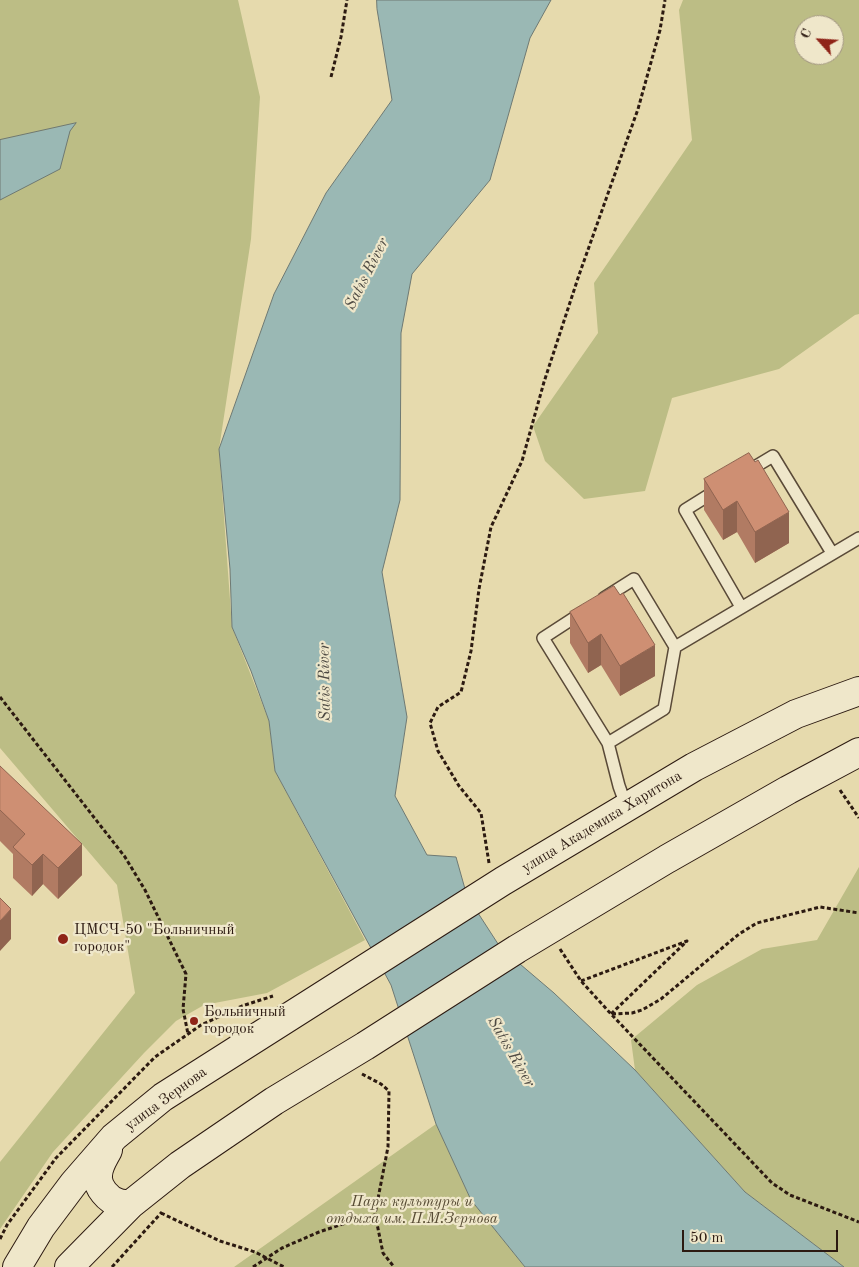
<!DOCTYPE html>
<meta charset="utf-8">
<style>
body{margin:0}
#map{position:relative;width:859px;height:1267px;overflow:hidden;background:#e6daad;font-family:"Old Standard TT",serif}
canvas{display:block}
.north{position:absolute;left:794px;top:15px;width:50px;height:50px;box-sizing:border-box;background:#efe7ca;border:1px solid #a19580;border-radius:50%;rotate:296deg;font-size:14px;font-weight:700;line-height:20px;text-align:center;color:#2c1a11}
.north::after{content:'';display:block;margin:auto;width:18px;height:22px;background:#8f2418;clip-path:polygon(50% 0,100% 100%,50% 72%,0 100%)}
.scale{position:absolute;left:682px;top:1230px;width:156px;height:22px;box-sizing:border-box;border:2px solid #2c1a11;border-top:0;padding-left:6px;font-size:15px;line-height:18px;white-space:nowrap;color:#2c1a11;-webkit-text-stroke:4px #efe7ca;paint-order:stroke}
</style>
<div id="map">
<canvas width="859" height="1267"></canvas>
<div class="north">С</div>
<div class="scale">50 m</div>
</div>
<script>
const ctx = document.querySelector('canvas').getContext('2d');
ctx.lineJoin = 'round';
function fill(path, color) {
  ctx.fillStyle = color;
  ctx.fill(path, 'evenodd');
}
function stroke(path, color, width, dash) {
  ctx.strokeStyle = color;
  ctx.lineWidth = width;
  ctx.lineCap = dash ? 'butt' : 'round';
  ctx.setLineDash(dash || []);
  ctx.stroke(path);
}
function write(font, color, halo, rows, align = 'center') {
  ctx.font = font + ' "Old Standard TT",serif';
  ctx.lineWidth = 4.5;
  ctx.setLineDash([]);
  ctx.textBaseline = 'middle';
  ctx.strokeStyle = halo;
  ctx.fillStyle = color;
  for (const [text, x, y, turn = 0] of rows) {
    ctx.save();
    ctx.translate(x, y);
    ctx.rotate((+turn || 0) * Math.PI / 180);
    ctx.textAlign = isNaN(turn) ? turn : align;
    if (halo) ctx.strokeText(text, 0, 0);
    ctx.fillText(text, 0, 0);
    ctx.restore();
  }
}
fill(new Path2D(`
 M0 0H238L260 97 251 239 219 449 232 627 269 721 275 771 365 940 267 993 204 1005 176 1021 144 1053 53 1152 0 1229V1162L135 993 117 885 0 748Z
 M683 0H859V314L855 315 779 369 672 398 645 491 584 499 545 461 533 426 598 333 594 283 692 140 679 10ZM804 25H834V55H804Z
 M859 867V1267H844L745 1192 635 1070 631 1040 697 985 762 949 817 940Z
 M436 1124 471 1200 525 1267H234Z`), '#bcbd85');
const water = new Path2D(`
 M377 0H551L530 38 490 180 412 274 401 333 400 500 382 572 407 717 395 796 427 855 456 857 467 896 500 947 554 993 635 1070 745 1192 844 1267H525L471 1200 436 1124 391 985 275 771 269 721 251 671 232 627 230 569 219 449 274 294 326 193 392 100 377 9Z
 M76 123 70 131 60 169 0 200V140Z`);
fill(water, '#9ab8b4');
stroke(water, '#6e7973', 1);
const service = new Path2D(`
 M748 471 773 456 832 553
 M717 490 685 510 741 607
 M604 598 634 579 675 647 859 538
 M583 612 543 638 608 743 619 786 627 808
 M608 743 664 709 675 647`);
const secondary = new Path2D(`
 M108 1150C104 1158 98 1166 98 1176 97 1187 108 1200 119 1203 122 1204 127 1204 131 1204
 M17 1267 41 1227 74 1183 114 1137 163 1097 503 881 694 767 796 714 859 691
 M69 1267 131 1204 180 1165 274 1101 365 1046 517 949 667 859 788 790 859 752`);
stroke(service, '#5a4a38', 14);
stroke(secondary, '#2c1a11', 30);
stroke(new Path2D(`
 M331 77 341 37 347 0
 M0 697 125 857 145 890 186 974 183 1009 188 1034
 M840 790 859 818
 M489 863 481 813 459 786 438 751 430 723 438 707 461 692 471 651 479 589 491 527 522 461 544 382 579 275 638 109 660 30 665 0
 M560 949 581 981 611 1014 772 1183 790 1195 859 1222
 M581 981 687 941 611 1014
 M612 1014 632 1013 642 1010 661 999 739 934 757 923 820 907 859 913
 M362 1074 381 1084 389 1091 388 1147 375 1214 383 1253 394 1267
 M161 1213 220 1241 255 1252 284 1267
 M0 1239 7 1225 56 1158 155 1057 201 1025 242 1006 273 996
 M112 1267 162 1212
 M253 1267 282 1248 319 1232 358 1219`), '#2c1a11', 3, [4, 2.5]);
stroke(service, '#efe7ca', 11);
stroke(secondary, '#efe7ca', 28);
fill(new Path2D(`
 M749 453 789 543 755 563 737 532 723 540 704 510V479Z
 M614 586 655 676 620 696 601 665 588 673 570 643V612Z
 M0 766 82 875 58 899 43 884 32 896 13 878V854L0 841Z`), '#b17b63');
fill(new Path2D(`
 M737 501V532L723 540V510Z
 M789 512V543L755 563V532Z
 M601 634V665L588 673V643Z
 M655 645V676L620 696V666Z
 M82 844V875L58 899V868Z
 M43 854V884L32 896V865Z
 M11 909V939L0 951V921Z`), '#906450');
const building = new Path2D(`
 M749 453 755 462 758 460 789 512 755 532 737 501 723 510 704 479Z
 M614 586 620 595 623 593 655 645 620 666 601 634 588 643 570 612Z
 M0 766 82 844 58 868 43 854 32 865 13 847 25 834 0 810Z
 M0 898 11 909 0 921Z`);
fill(building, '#ce8f73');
stroke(building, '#906450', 1);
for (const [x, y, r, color] of [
 [63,939,6,"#8f2418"],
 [194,1021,5,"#8f2418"]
]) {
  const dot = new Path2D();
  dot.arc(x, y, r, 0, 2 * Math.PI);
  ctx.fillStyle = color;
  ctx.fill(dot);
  stroke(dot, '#efe7ca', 2);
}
write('15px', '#2c1a11', '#efe7ca', [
 ["улица Академика Харитона",602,822,-31],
 ["улица Зернова",166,1099,-36]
]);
write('15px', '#2c1a11', '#efe7ca', [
 ["ЦМСЧ-50 \"Больничный",74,930],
 ["городок\"",74,947],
 ["Больничный",204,1012],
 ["городок",204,1029]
], 'left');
write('italic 15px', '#574b34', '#efe7ca', [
 ["Парк культуры и",412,1202],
 ["отдыха им. П.М.Зернова",412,1219]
]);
write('italic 16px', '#4d4942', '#efe7ca', [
 ["Satis River",367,274,-63],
 ["Satis River",325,682,-91],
 ["Satis River",511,1052,60]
]);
</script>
